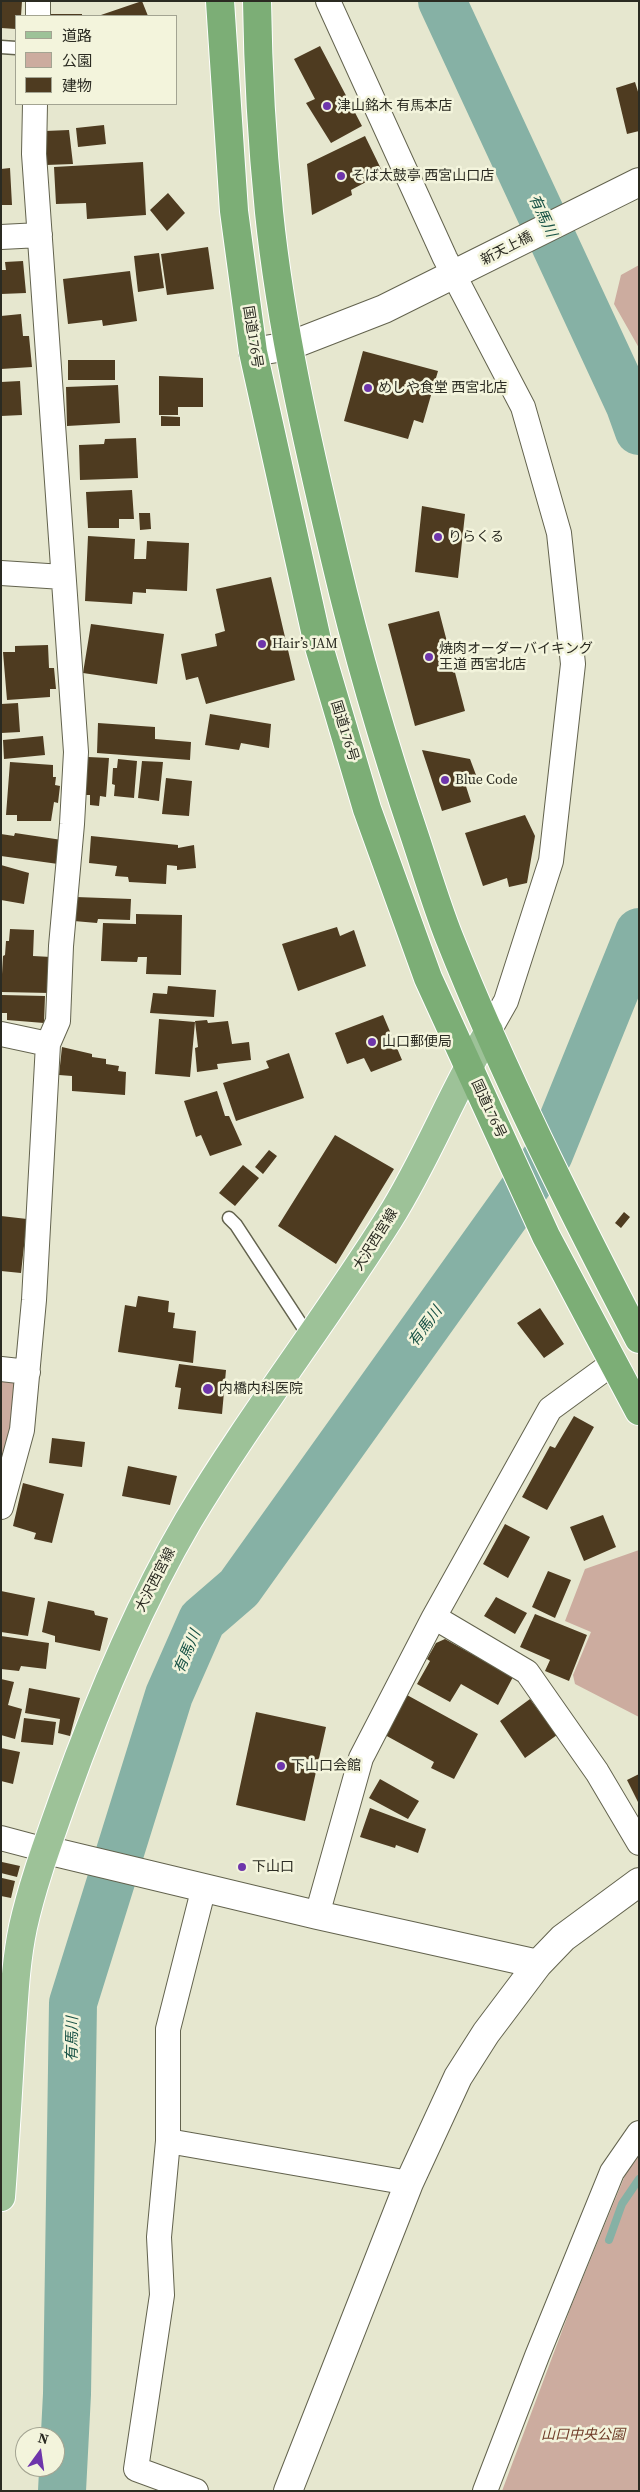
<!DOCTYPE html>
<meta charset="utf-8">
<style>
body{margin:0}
#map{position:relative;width:640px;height:2492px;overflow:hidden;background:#e6e7cf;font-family:"Source Serif 4","Noto Sans JP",serif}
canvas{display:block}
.frame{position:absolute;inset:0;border:2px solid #2b2b22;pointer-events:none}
.legend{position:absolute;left:15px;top:15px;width:162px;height:90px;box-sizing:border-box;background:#f3f4dc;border:1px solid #a3a492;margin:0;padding:6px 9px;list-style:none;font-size:15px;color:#2b2b22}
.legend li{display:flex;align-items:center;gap:10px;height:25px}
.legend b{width:25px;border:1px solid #a3a492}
.north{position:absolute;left:15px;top:2427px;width:50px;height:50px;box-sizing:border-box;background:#f3f4dc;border:1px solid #a3a492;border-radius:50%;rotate:14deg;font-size:14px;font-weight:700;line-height:20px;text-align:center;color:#2b2b22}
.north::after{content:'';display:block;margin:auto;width:18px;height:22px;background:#6e35ab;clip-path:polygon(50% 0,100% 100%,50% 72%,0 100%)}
</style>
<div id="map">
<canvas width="640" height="2492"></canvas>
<div class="frame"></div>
<ul class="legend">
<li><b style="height:6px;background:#9dc298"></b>道路</li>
<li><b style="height:14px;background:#ccac9f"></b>公園</li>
<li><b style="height:14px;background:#4e3b20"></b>建物</li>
</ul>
<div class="north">N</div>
</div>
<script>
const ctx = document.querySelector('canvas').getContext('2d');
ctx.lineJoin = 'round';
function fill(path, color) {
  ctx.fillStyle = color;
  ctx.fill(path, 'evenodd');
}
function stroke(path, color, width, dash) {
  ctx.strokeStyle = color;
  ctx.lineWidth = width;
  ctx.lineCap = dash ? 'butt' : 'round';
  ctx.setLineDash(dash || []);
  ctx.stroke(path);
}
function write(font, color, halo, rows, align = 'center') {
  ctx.font = font + ' "Source Serif 4","Noto Sans JP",serif';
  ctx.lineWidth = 5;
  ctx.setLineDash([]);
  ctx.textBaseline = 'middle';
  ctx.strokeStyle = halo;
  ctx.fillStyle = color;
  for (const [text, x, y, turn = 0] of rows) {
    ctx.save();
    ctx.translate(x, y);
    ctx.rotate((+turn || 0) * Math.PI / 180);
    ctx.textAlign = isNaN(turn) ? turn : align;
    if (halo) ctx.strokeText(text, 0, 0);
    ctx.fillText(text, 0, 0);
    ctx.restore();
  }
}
fill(new Path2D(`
 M639 265V348L614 304 621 275Z
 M1 1376 18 1384 5 1456 1 1455Z
 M639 1550V1717L575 1684 573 1675 591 1632 565 1621 585 1569Z
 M639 2156V2491H502L571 2307 626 2173Z`), '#ccac9f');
stroke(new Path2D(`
 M609 2240 622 2204 639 2179`), '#86b1a5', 8);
stroke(new Path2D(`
 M442 1 630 406 639 431
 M62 2491 67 2394 73 2003 169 1695 202 1620 239 1588 549 1154 639 932`), '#86b1a5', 48);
fill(new Path2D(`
 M1 1H22L21 16H16V29L1 28Z
 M142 1 148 16H98Z
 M50 14H82V16H50Z
 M320 46 362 126 331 143 306 103 315 99 294 59Z
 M635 82 639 95V131L627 134 616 88Z
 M104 125 106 144 78 147 76 128Z
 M69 130 73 164 46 165 45 131Z
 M365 136 383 173 351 190 352 195 312 215 307 164Z
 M143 162 146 215 87 219 86 203 56 204 54 167Z
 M10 168 12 205H1V169Z
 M168 193 185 213 167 231 150 210Z
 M208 247 214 289 167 295 161 254Z
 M159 253 164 288 138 292 134 256Z
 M23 261 26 293 1 294V270H6L5 262Z
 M130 271 137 321 103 326 102 320 68 324 63 279Z
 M21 314 23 336H29L32 367 1 369V316Z
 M363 351 438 371 423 423 414 420 408 439 344 421Z
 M68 360H115V380H68Z
 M159 376 203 378V407H178V415H159Z
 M20 381 22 415 1 416V382Z
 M118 385 120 423 67 426 66 387Z
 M161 416 180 417V426H161Z
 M136 438 138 478 80 480 79 445 104 444 105 439Z
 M132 490 134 519H119V528H88L86 492Z
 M422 506 465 514 458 578 415 572Z
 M139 513H150L151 529 140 530Z
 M88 536 135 539 134 559H146L147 541 189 543 187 591 146 589V593L133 592 132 604 85 601Z
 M271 577 295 680 206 704 198 677 186 680 181 654 217 646 215 634 225 631 216 589Z
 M439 611 465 711 415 726 388 624Z
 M91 624 164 634 157 684 83 673Z
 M48 645 49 668H54L56 689H50V697L7 700 3 652H15V646Z
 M18 703 20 732 1 733V704Z
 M210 714 271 724 269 748 241 743 239 750 205 745Z
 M98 723 155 727V739L191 742 190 760 97 753Z
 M43 736 45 755 4 759 3 740Z
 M422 750 470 759 476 775 464 780 471 802 442 811Z
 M88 757 109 758 106 797 100 796 99 806 90 805V795H85Z
 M118 759 137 761 134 798 114 796 115 785 112 784 113 768H117Z
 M142 761 163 762 159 801 138 798Z
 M10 762 53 765V777H56L55 785 60 786 58 803 54 802 51 821H17V815H6Z
 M166 778 192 781 189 816 162 814Z
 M525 815 535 836 527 883 509 887 507 878 483 886 465 833Z
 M15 833 62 840 58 864 1 856V834L14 836Z
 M91 836 178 845V848L194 845 196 868 177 870V866L167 865 166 884 129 882 128 877 115 876 117 866 89 863Z
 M1 865 29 873 24 904 1 900Z
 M76 897 131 899 130 920 98 919 97 923 74 921Z
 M136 914 182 915 181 975 146 974 147 957H138L137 962 101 961 103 923 136 924Z
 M337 927 340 936 354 930 366 966 298 991 282 944Z
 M10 929 34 930 33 956 51 957 50 993 1 992 3 956 5 955 6 941H9Z
 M168 986 216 990 214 1017 150 1013 153 993 167 994Z
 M2 995 45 996 44 1023 7 1020V1013H1Z
 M383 1015 402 1060 371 1072 364 1058 347 1064 335 1033Z
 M159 1019 195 1022 190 1077 155 1074Z
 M207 1020 208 1023 228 1021 232 1044 249 1042 251 1060 217 1064 218 1069 197 1072 195 1048 198 1047 195 1021Z
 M62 1047 92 1054V1057L106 1059V1064L119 1066 118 1071 126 1072 125 1095 72 1091V1076L59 1075Z
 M289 1053 304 1098 236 1121 223 1083 269 1068 266 1061Z
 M217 1091 225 1116H229L242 1145 210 1156 201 1135 196 1137 184 1101Z
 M335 1135 394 1169 336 1264 278 1226Z
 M269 1150 277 1156 263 1174 255 1167Z
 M243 1165 259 1178 235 1206 219 1193Z
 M624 1212 630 1217 621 1228 615 1223Z
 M1 1216 27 1219 21 1273 1 1271Z
 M138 1296 169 1301 168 1312 175 1313 173 1328 196 1331 193 1363 118 1352 125 1305 136 1307Z
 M540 1308 564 1344 544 1358 517 1323Z
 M179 1364 226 1370 222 1414 178 1409 181 1388 175 1387Z
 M574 1416 594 1427 547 1510 522 1497 550 1446 555 1448Z
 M52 1438 85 1442 82 1467 49 1463Z
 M128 1466 177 1476 170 1505 122 1496Z
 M23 1483 64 1494 52 1543 34 1539 36 1533 13 1526Z
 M603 1515 616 1547 584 1561 570 1527Z
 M505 1524 530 1537 508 1578 483 1564Z
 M548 1571 571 1580 555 1618 532 1607Z
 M1 1591 35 1598 28 1636 1 1632Z
 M496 1597 527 1613 515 1634 484 1616Z
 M48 1601 94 1611 95 1615 108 1618 100 1651 55 1642V1636L42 1632Z
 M535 1614 587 1635 569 1681 545 1671 550 1660 520 1647Z
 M1 1636 49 1643 46 1669 21 1666 19 1671 1 1669Z
 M445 1639 513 1677 498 1705 461 1684 450 1702 417 1684 430 1661 427 1659 436 1643Z
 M1 1679 14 1682 8 1705 22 1709 15 1739 1 1735Z
 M29 1688 80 1698 70 1736 58 1733 60 1719 25 1713Z
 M407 1695 478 1734 454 1779 431 1768 434 1762 385 1735Z
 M530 1699 557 1735 525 1758 500 1721Z
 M256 1712 326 1727 305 1821 236 1805Z
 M24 1718 56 1722 53 1745 21 1742Z
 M1 1748 20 1752 13 1784 1 1781Z
 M639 1774V1804L627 1780Z
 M380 1779 419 1801 408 1819 369 1798Z
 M370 1808 426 1829 418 1853 396 1845 395 1848 360 1837Z
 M2 1862 20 1866 17 1877 1 1873Z
 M2 1878 15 1881 11 1898 1 1896Z`), '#4e3b20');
const service = new Path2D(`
 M1 47 16 48
 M229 1218 236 1225 310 1338`);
const minor = new Path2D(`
 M328 1 445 258 523 407 559 533 573 664 551 861 506 1001 489 1031
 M38 16V1
 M1 237 40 235
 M1 573 63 577
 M1 1034 48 1044
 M1 1369 28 1372
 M1 1507 22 1430 34 1300 48 1044 58 1021 61 946 72 824 76 752 34 154 35 104
 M434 1617 527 1672 597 1772 639 1843
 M1 1838 46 1850
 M317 1915 361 1758 434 1617 550 1409 613 1363
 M168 2141 409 2183
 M196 2491 136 2469 162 2295 159 2237 168 2141V2029L204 1887
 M485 2491 537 2356 612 2172 639 2133`);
const tertiary = new Path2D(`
 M253 352 289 346 384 309 639 182
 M46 1850 317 1915 538 1964
 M288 2491 409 2183 458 2077 486 2033 538 1964 563 1938 639 1882`);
const primary = new Path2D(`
 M1 2197C5 2145 8 2094 11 2042 14 2003 15 1965 23 1927 33 1882 49 1840 64 1797 98 1702 137 1608 188 1521 250 1417 325 1321 389 1219 427 1159 452 1092 489 1031`);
const trunk = new Path2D(`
 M220 1 234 211 253 352 317 640 367 809 428 978 546 1236 639 1411
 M257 1C258 72 262 142 269 212 281 329 308 445 335 559 357 653 384 745 415 837 426 870 436 904 449 937 504 1075 570 1207 639 1339`);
stroke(service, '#63634e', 15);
stroke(minor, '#63634e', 26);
stroke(tertiary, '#63634e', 30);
stroke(primary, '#fff', 30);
stroke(trunk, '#fff', 30);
stroke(service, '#fff', 12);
stroke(minor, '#fff', 24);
stroke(tertiary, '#fff', 28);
stroke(primary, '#9dc298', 28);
stroke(trunk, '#7cae76', 28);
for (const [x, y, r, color] of [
 [327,106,5,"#6e35ab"],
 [341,176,5,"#6e35ab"],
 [368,388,5,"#6e35ab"],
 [438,537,5,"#6e35ab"],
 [262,644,5,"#6e35ab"],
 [429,657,5,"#6e35ab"],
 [445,780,5,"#6e35ab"],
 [372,1042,5,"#6e35ab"],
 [208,1389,6,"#6e35ab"],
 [281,1766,5,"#6e35ab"],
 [242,1867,5,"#6e35ab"]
]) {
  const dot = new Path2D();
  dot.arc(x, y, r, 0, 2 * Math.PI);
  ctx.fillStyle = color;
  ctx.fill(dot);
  stroke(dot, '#f3f4dc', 2);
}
write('14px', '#2b2b22', '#f3f4dc', [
 ["津山銘木 有馬本店",337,106],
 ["そば太鼓亭 西宮山口店",351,176],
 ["めしや食堂 西宮北店",378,388],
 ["りらくる",448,537],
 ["Hair’s JAM",272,644],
 ["焼肉オーダーバイキング",439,649],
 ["王道 西宮北店",439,665],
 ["Blue Code",455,780],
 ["山口郵便局",382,1042],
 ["内橋内科医院",219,1389],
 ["下山口会館",291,1766],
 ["下山口",252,1867]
], 'left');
write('14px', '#2b2b22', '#f3f4dc', [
 ["新天上橋",507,249,-27],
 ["国道176号",252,337,81],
 ["国道176号",344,731,73],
 ["国道176号",488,1109,65],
 ["大沢西宮線",376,1240,-58],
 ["大沢西宮線",156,1580,-63]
]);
write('italic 14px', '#6f3b27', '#f3f4dc', [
 ["山口中央公園",583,2435]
]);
write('italic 15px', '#195346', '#f3f4dc', [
 ["有馬川",542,216,65],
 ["有馬川",426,1327,-54],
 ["有馬川",188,1652,-67],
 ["有馬川",73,2039,-89]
]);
</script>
